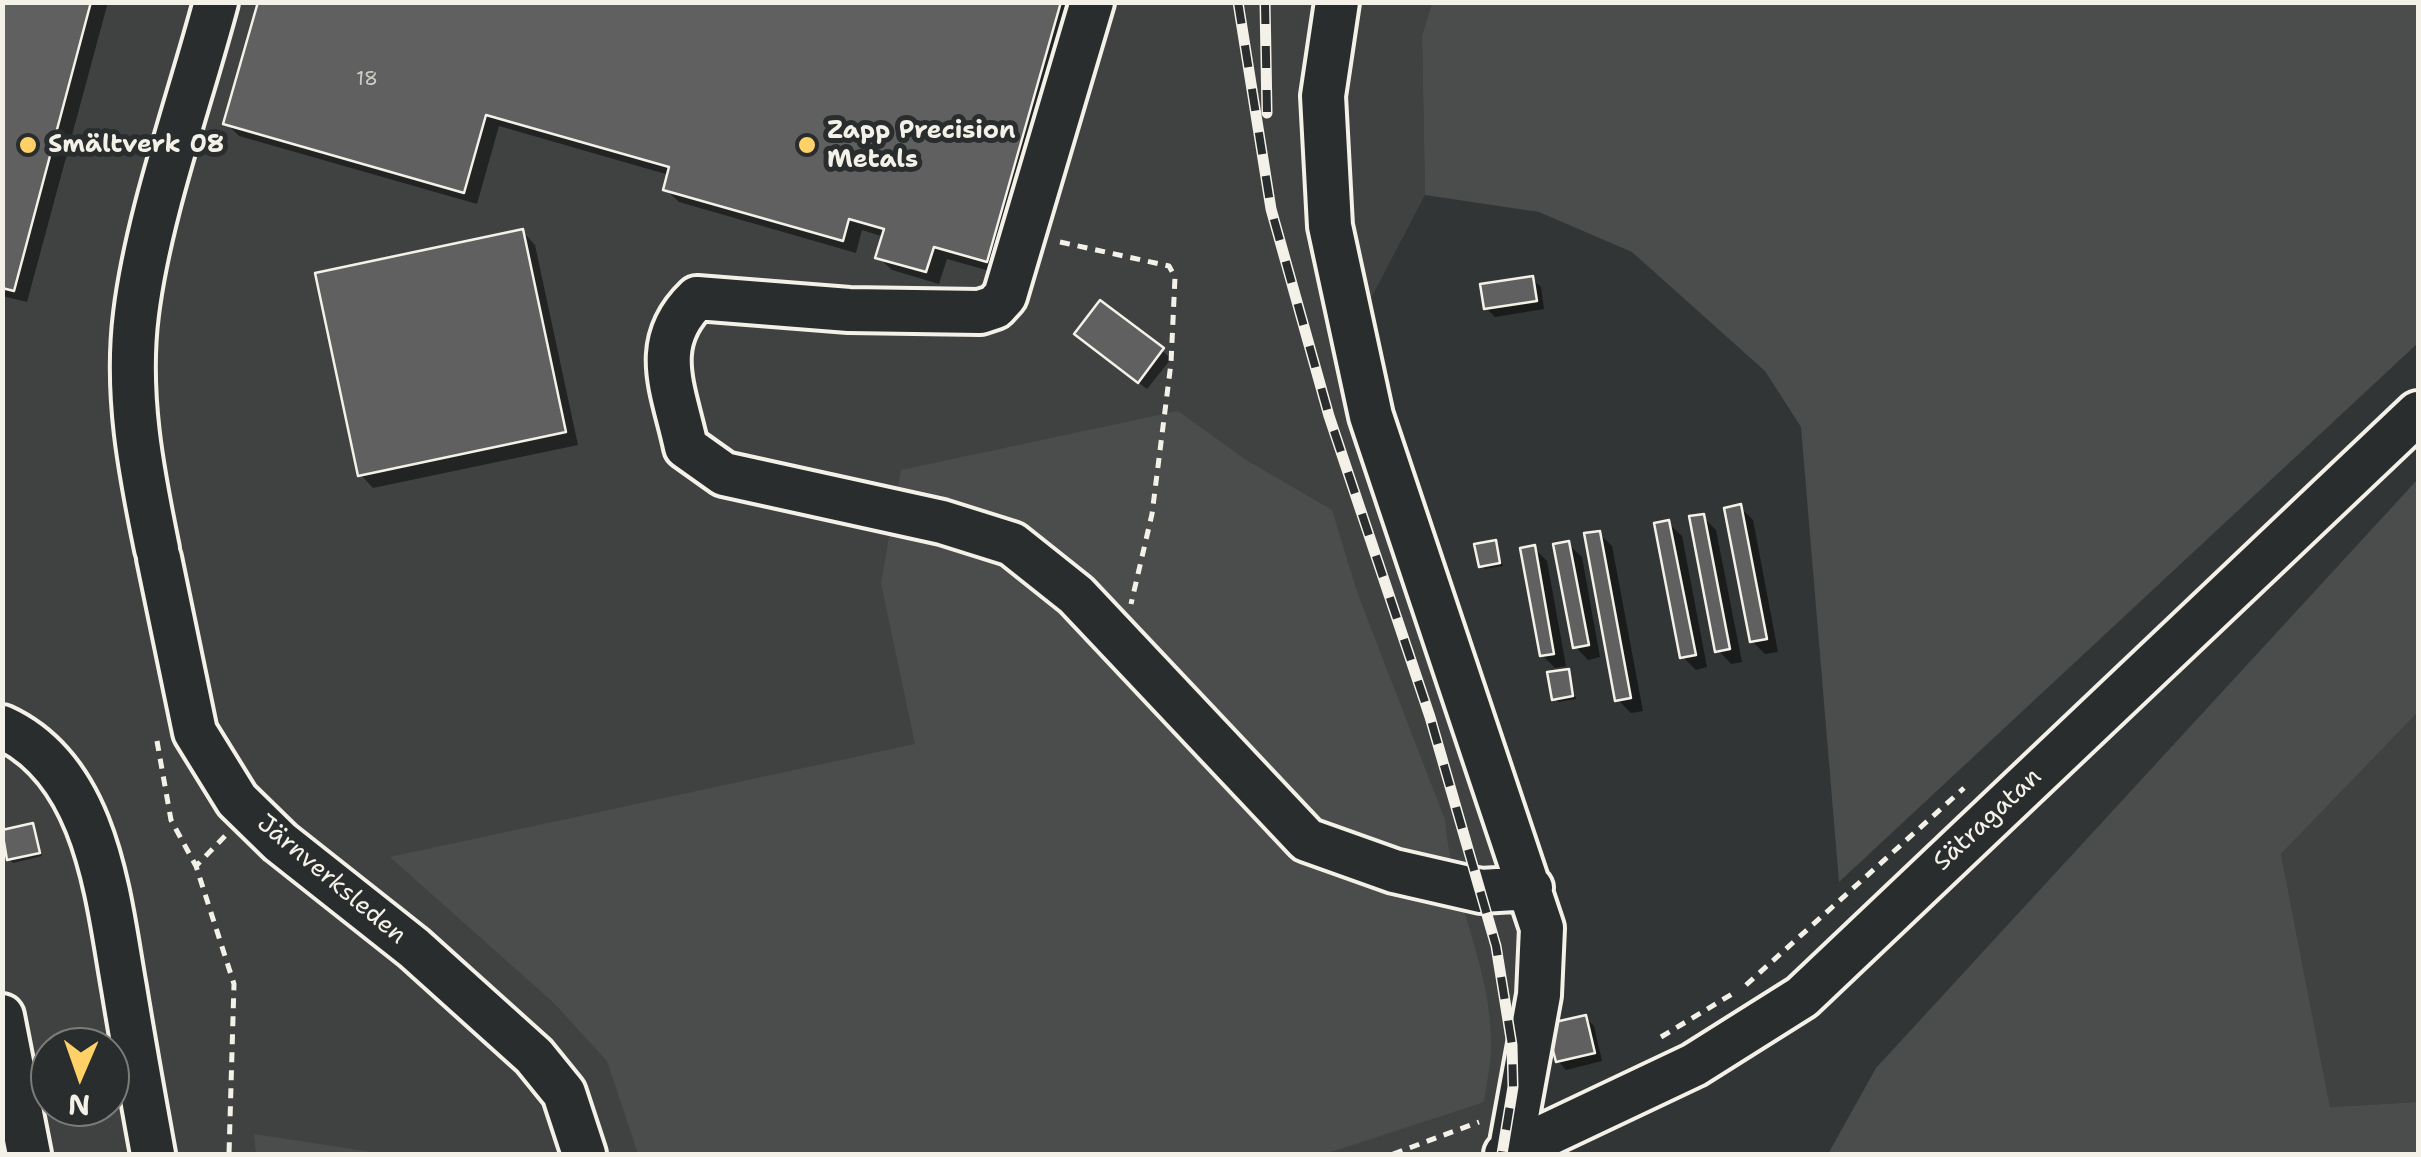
<!DOCTYPE html>
<html>
<head>
<meta charset="utf-8">
<style>
  body { margin:0 }
  #map { position:relative; width:2421px; height:1157px; overflow:hidden; background:#323535; font-family:"Shantell Sans",sans-serif }
  canvas { display:block }
  .frame { position:absolute; inset:0; border:5px solid #f4f1e8; pointer-events:none }
  .north { position:absolute; left:30px; top:1027px; width:100px; height:100px; box-sizing:border-box; background:#2a2d2e; border:2px solid #7b7b78; border-radius:50%; rotate:182deg; font-size:28px; font-weight:700; line-height:40px; text-align:center; color:#f4f1e8 }
  .north::after { content:''; display:block; margin:auto; width:35px; height:45px; background:#ffd166; clip-path:polygon(50% 0,100% 100%,50% 72%,0 100%) }
</style>
</head>
<body>
<div id="map">
<canvas width="2421" height="1157"></canvas>
<div class="frame"></div>
<div class="north">N</div>
</div>
<script>
const ctx = document.querySelector('canvas').getContext('2d');
ctx.lineJoin = 'round';
function fillPath(path, color) {
  ctx.fillStyle = color;
  ctx.fill(path, 'evenodd');
}
function stroke(path, color, width, dash) {
  ctx.strokeStyle = color;
  ctx.lineWidth = width;
  ctx.lineCap = dash ? 'butt' : 'round';
  ctx.setLineDash(dash || []);
  ctx.stroke(path);
}
function label(font, color, halo, rows, align = 'center') {
  ctx.font = font + ' "Shantell Sans",sans-serif';
  ctx.lineWidth = 10;
  ctx.setLineDash([]);
  ctx.textBaseline = 'middle';
  ctx.strokeStyle = halo;
  ctx.fillStyle = color;
  for (const [text, x, y, turn = 0] of rows) {
    ctx.save();
    ctx.translate(x, y);
    ctx.rotate((+turn || 0) * Math.PI / 180);
    ctx.textAlign = isNaN(turn) ? turn : align;
    if (halo) ctx.strokeText(text, 0, 0);
    ctx.fillText(text, 0, 0);
    ctx.restore();
  }
}
const built = new Path2D(`
  M 2,3 L 1432,3 L 1422,36 L 1425,195 L 1338,361 L 1520,919 L 1528,995 L 1519,1154 L 3,1154 ZM 50,1047 L 110,1047 L 110,1107 L 50,1107 Z
  M 2418,712 L 2418,1102 L 2330,1107 L 2281,854 Z`);
const green = new Path2D(`
  M 1432,3 L 2418,3 L 2418,343 L 1839,882 L 1801,427 L 1765,371 L 1632,252 L 1539,212 L 1425,195 L 1422,36 Z
  M 1178,411 L 1246,460 L 1332,510 L 1357,592 L 1445,820 C 1451,897 1493,970 1491,1048 C 1491,1066 1486,1084 1484,1102 L 1325,1154 L 638,1154 L 607,1061 L 554,1003 L 390,857 L 915,744 L 881,583 L 901,470 Z
  M 2418,479 L 2418,712 L 2281,854 L 2330,1107 L 2418,1102 L 2418,1154 L 1828,1154 L 1876,1068 Z
  M 254,1134 L 385,1154 L 256,1154 Z`);
const shadow = new Path2D(`
  M 2,2 L 108,2 L 27,302 L 2,296 Z
  M 260,2 L 1077,2 L 1000,274 L 947,259 L 939,284 L 892,270 L 878,257 L 884,237 L 862,230 L 856,253 L 679,202 L 665,189 L 669,175 L 499,126 L 477,204 L 239,136 L 226,123 Z
  M 522,231 L 535,245 L 578,445 L 373,488 L 360,474 Z
  M 1532,279 L 1541,287 L 1544,309 L 1495,317 L 1486,308 Z
  M 1085,342 L 1162,350 L 1171,359 L 1147,389 Z
  M 1740,507 L 1753,520 L 1778,652 L 1765,654 L 1752,641 Z
  M 1703,517 L 1716,530 L 1742,662 L 1731,664 L 1718,650 Z
  M 1668,523 L 1682,536 L 1707,667 L 1696,670 L 1682,656 Z
  M 1599,533 L 1612,546 L 1643,711 L 1631,713 L 1618,700 Z
  M 1495,543 L 1503,566 L 1485,569 L 1481,566 Z
  M 1568,544 L 1582,557 L 1600,657 L 1588,660 L 1575,646 Z
  M 1534,548 L 1547,561 L 1566,666 L 1555,668 L 1542,655 Z
  M 1568,672 L 1576,699 L 1558,702 L 1554,698 Z
  M 32,826 L 42,856 L 13,863 L 9,859 Z
  M 1585,1017 L 1594,1026 L 1602,1061 L 1566,1070 L 1558,1061 Z`);
const building = new Path2D(`
  M 2,2 L 91,2 L 14,291 L 2,288 Z
  M 258,2 L 1061,2 L 987,262 L 934,247 L 926,272 L 875,258 L 884,229 L 849,219 L 843,241 L 663,190 L 669,167 L 486,115 L 464,193 L 223,124 Z
  M 523,229 L 566,432 L 358,476 L 315,273 Z
  M 1533,276 L 1537,301 L 1484,309 L 1480,284 Z
  M 1100,300 L 1164,348 L 1138,383 L 1074,334 Z
  M 1741,504 L 1767,639 L 1750,642 L 1724,508 Z
  M 1704,514 L 1730,649 L 1715,652 L 1689,516 Z
  M 1669,520 L 1696,655 L 1680,658 L 1654,523 Z
  M 1600,531 L 1631,698 L 1615,701 L 1584,533 Z
  M 1496,540 L 1500,563 L 1479,567 L 1474,544 Z
  M 1569,541 L 1589,645 L 1573,648 L 1553,544 Z
  M 1535,545 L 1554,654 L 1540,656 L 1520,548 Z
  M 1569,669 L 1573,696 L 1552,700 L 1547,672 Z
  M 33,823 L 40,853 L 7,860 L 2,830 Z
  M 1586,1015 L 1595,1053 L 1556,1062 L 1546,1024 Z`);
const path = new Path2D(`
  M 1060,242 L 1169,266 L 1175,277 L 1171,363 L 1152,514 L 1131,604
  M 157,741 L 171,820 L 196,866
  M 225,836 L 196,866 L 234,984 L 229,1154
  M 1746,985 L 1964,788
  M 1661,1037 L 1737,991
  M 1393,1154 L 1479,1122`);
const minor = new Path2D(`
  M 1092,2 L 1005,296 L 995,307 L 980,312 L 849,310 L 697,298 C 649,344 674,390 686,447 L 724,474 L 942,522 L 1012,544 L 1076,595 L 1307,840 L 1394,871 L 1481,891 L 1531,888
  M 1337,2 L 1323,96 L 1330,226 L 1371,416 L 1542,928 L 1539,995 L 1510,1154
  M 157,549 C 141,471 126,394 136,314 C 148,216 190,100 216,2
  M 159,558 L 195,732 L 237,800 L 280,842 L 414,948 L 534,1056 L 564,1093 L 584,1154
  M 2,727 C 98,771 108,898 124,988 C 133,1043 143,1099 153,1154
  M 2,1016 L 29,1154
  M 1506,1154 L 1694,1065 L 1802,997 L 2418,413`);
const rail = new Path2D(`
  M 1238,2 L 1271,209 L 1329,416 L 1430,717 L 1496,946 L 1512,1045 L 1513,1087 L 1502,1154
  M 1265,2 L 1267,113`);
const markers = [
  [28,145,10,"#ffd166"],
  [807,145,10,"#ffd166"]
];
const numberNames = [
  ["18",367,80]
];
const poiNames = [
  ["Zapp Precision",827,131],
  ["Metals",827,160],
  ["Smältverk 08",48,145]
];
const streetNames = [
  ["Sätragatan",1988,820,-43],
  ["Järnverksleden",331,880,40]
];
fillPath(built, '#404242');
fillPath(green, '#4b4d4c');
fillPath(shadow, '#0007');
fillPath(building, '#5f605f');
stroke(building, '#f4f1e8', 2.5);
stroke(minor, '#f4f1e8', 50);
stroke(path, '#f4f1e8', 5, [10, 8]);
stroke(minor, '#2a2d2e', 42);
stroke(rail, '#f4f1e8', 11);
stroke(rail, '#2a2d2e', 8, [22]);
for (const [x, y, r, color] of markers) {
  const dot = new Path2D();
  dot.arc(x, y, r, 0, 2 * Math.PI);
  ctx.fillStyle = color;
  ctx.fill(dot);
  stroke(dot, '#2a2d2e', 4);
}
label('20px', '#cfcdc6', null, numberNames);
label('bold 25px', '#f4f1e8', '#2a2d2e', poiNames, 'left');
label('25px', '#f4f1e8', '#2a2d2e', streetNames);
</script>
</body>
</html>
